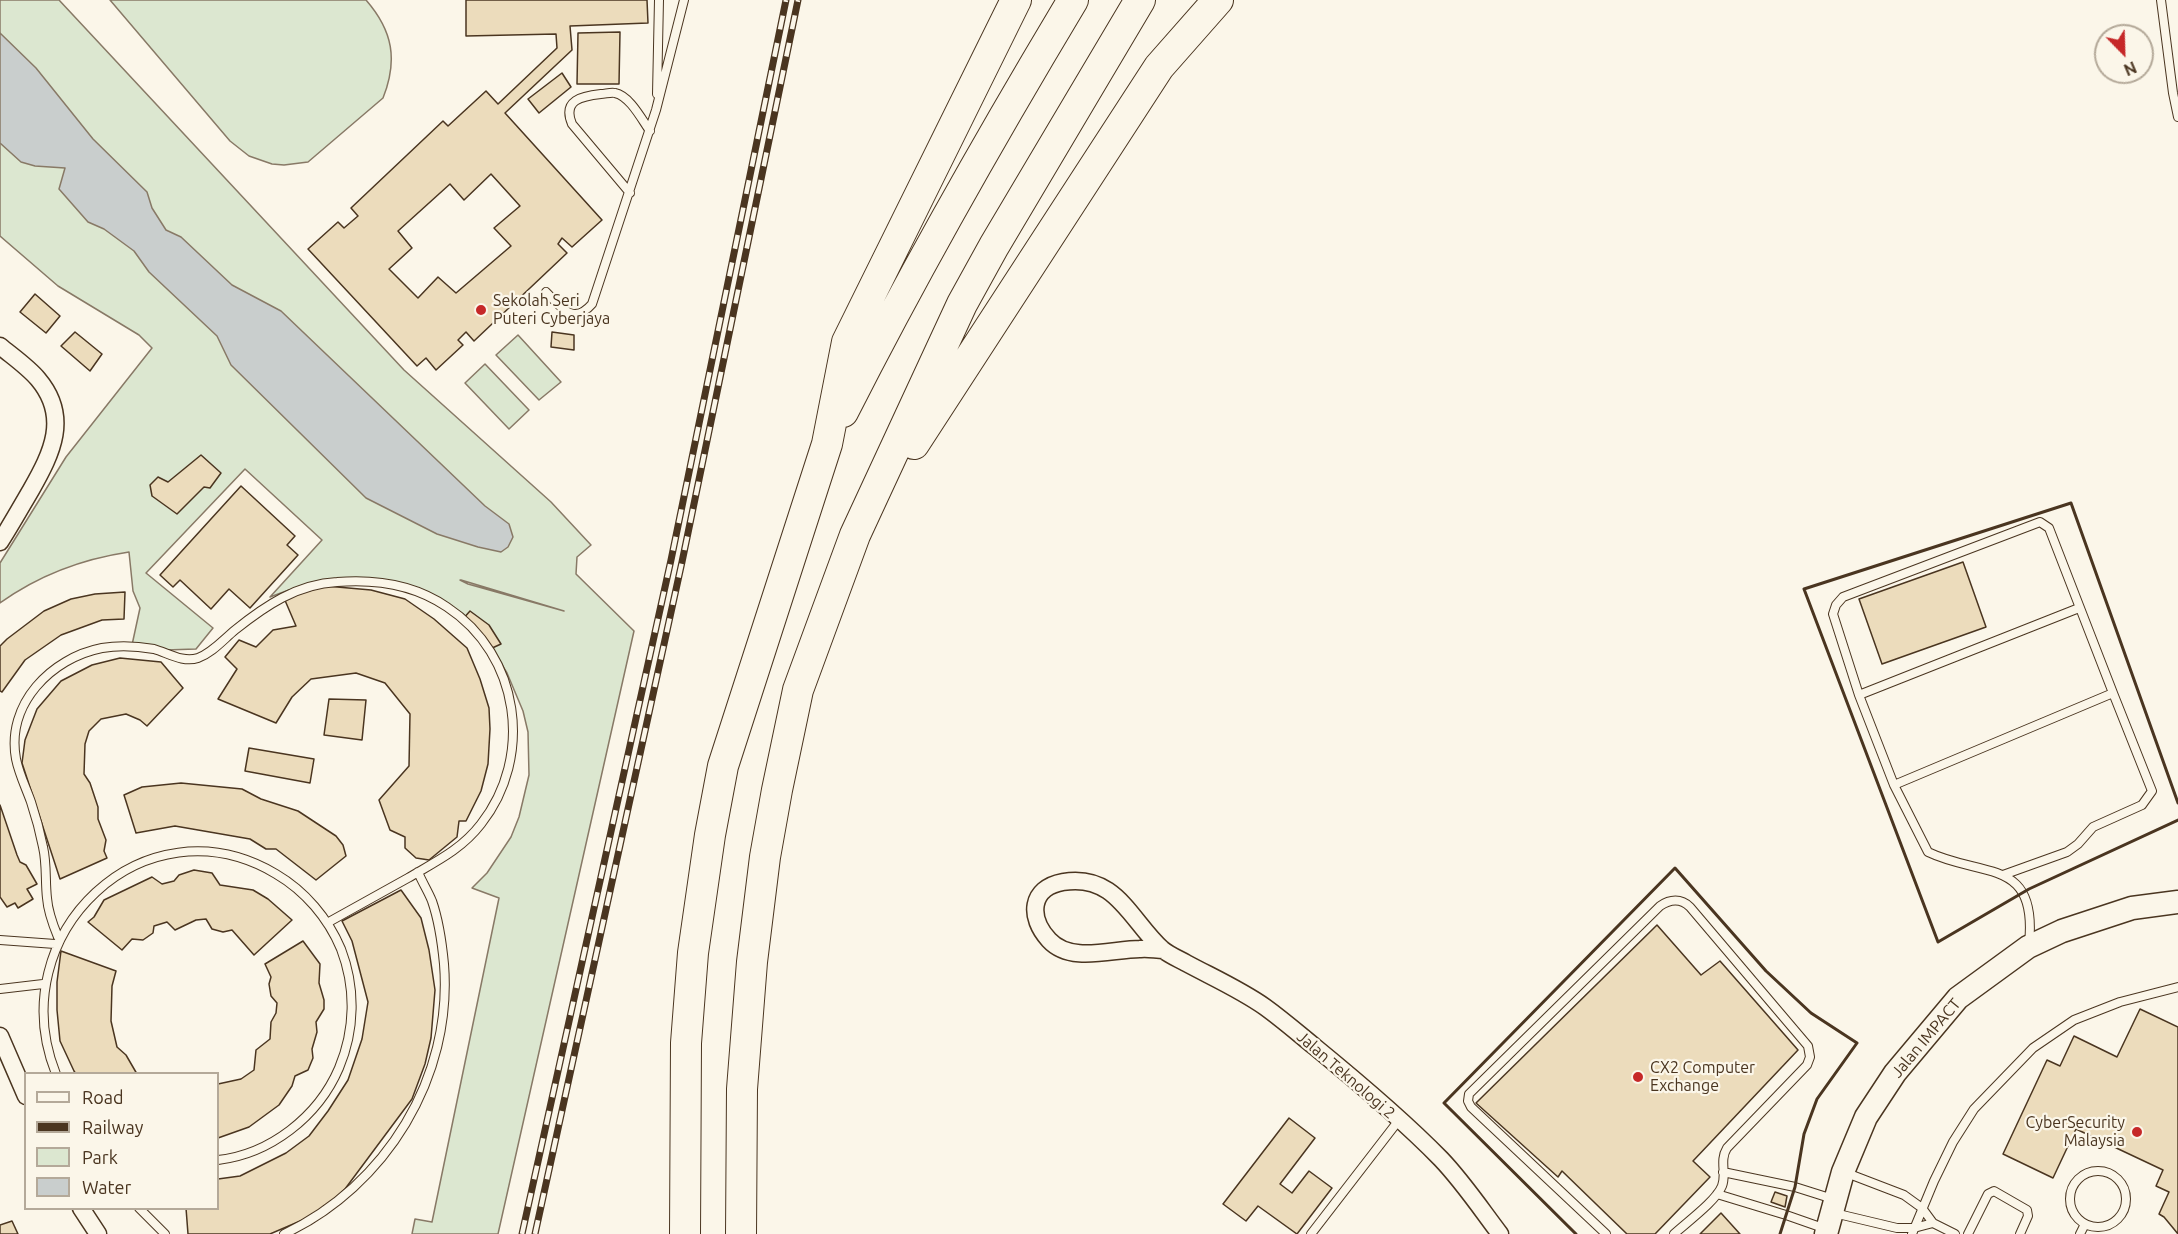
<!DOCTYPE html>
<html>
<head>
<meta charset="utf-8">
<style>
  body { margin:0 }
  #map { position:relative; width:2178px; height:1234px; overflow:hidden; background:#fbf6e9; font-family:Ubuntu,sans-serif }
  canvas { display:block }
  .legend { position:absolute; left:24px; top:1072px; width:195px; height:138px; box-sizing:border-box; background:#fbf6e9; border:2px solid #b4a999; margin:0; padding:8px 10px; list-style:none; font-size:18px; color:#4a3520 }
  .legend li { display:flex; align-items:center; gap:12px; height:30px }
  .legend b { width:30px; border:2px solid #b4a999 }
  .north { position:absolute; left:2094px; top:24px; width:60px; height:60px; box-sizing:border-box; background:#fbf6e9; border:2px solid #b4a999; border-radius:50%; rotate:157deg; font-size:16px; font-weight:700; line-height:24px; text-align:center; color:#4a3520 }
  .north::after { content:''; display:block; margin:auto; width:21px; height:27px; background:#c62828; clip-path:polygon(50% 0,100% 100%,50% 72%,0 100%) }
</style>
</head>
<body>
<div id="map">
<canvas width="2178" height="1234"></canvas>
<ul class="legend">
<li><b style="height:8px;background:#fbf6e9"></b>Road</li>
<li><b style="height:8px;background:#4a3520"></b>Railway</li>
<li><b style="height:16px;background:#dce7d0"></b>Park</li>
<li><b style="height:16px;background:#c9cecd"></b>Water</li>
</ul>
<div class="north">N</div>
</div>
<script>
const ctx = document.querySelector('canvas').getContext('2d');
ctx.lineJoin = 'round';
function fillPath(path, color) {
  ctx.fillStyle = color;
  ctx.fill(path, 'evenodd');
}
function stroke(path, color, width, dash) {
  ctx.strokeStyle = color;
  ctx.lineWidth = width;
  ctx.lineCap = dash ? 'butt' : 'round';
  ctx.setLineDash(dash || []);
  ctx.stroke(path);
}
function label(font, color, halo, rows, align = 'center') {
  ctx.font = font + ' Ubuntu,sans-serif';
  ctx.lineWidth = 4.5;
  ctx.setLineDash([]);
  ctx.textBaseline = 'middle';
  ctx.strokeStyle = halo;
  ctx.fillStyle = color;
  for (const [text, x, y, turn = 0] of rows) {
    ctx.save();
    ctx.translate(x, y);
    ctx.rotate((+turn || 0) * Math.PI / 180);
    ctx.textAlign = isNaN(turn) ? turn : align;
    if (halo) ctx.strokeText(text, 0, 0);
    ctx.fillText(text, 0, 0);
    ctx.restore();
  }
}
const green = new Path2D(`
  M 0,0 L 59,0 L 404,370 L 551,502 L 591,545 L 577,557 L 576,574 L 634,631 L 498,1234 L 412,1234 L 415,1219 L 432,1222 L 499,898 L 472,888 L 487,873 L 511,837 L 519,817 L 529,775 L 528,732 L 523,711 L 507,673 L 496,655 L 451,611 L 414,593 L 373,583 L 289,590 L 270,597 L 322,540 L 245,469 L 146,573 L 213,628 L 196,649 L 165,650 L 132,645 L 140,608 L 133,591 L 129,552 C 82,559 39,575 0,603 L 0,563 L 66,457 L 152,348 L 139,335 L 58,286 L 0,236 ZM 460,580 L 461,580 L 564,611 L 468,584 Z
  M 110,0 L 366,0 C 393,31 398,60 383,98 L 308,162 L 284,165 L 272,164 L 249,156 L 230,141 Z
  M 518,335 L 561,382 L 539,400 L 496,355 Z
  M 485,364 L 529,410 L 509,429 L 465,383 Z`);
const water = new Path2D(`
  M 0,33 L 36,68 L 93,139 L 147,192 L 152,208 L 166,230 L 181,237 L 232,285 L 281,311 L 485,506 L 509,524 L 513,537 L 508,547 L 501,552 L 478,547 L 437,534 L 366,498 L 231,365 L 217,336 L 149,272 L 134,251 L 104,229 L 88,222 L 59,189 L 65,168 L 35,166 L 21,162 L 0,143 Z`);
const building = new Path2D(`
  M 466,0 L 647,0 L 648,23 L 570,26 L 572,50 L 505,113 L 602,220 L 572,247 L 562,238 L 558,244 L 567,253 L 474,341 L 466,332 L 458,340 L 463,345 L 436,370 L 426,358 L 417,366 L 308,249 L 338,222 L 344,228 L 358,216 L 351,208 L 443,121 L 448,126 L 486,91 L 498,104 L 557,48 L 556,34 L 466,36 ZM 491,174 L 520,206 L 494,228 L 511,246 L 456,293 L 438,277 L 418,298 L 389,269 L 412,248 L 398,231 L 450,184 L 464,200 Z
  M 620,32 L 619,84 L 577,84 L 578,33 Z
  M 562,73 L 571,87 L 539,113 L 528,99 Z
  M 35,294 L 60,316 L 46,333 L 20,312 Z
  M 75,332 L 102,354 L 90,371 L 61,346 Z
  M 552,332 L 574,335 L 574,350 L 551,347 Z
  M 201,455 L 221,473 L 210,488 L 204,487 L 177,514 L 152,496 L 150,485 L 158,477 L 168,482 Z
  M 241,486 L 295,536 L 287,545 L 298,555 L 250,608 L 229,589 L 211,609 L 180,580 L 173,587 L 160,575 Z
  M 1963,562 L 1986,627 L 1882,664 L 1859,599 Z
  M 326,586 L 371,590 L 405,599 L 434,619 L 467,648 L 480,679 L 489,708 L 490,729 L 488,764 L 481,791 L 466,821 L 459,821 L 457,837 L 429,860 L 416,858 L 405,848 L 405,837 L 390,830 L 379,800 L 409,766 L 410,714 L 385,683 L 356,673 L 311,679 L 292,697 L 276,723 L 218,699 L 237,669 L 225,657 L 239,640 L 256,647 L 273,630 L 296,626 L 284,598 Z
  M 125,592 L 124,619 L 102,620 L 61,635 L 25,660 L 2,692 L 0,691 L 0,646 L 7,639 L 44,611 L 71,599 L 95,594 Z
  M 470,611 L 489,625 L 501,644 L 490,649 L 462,620 Z
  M 120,658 L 161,662 L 183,688 L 147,726 L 140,720 L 126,714 L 101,719 L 89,731 L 85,744 L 84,774 L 90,783 L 98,807 L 98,819 L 106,840 L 104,851 L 107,858 L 60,879 L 22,763 L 25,740 L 37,709 L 61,681 L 92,665 Z
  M 329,699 L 366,700 L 362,740 L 324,735 Z
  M 249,748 L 314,759 L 310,783 L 245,771 Z
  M 181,783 L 242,789 L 261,799 L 298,811 L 336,836 L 343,845 L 346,856 L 316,880 L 276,849 L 266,849 L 250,839 L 175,826 L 136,833 L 124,795 L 142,787 Z
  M 0,805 L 17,855 L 20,862 L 26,865 L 37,884 L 27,889 L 33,899 L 18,908 L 15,903 L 7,907 L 0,897 Z
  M 194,870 L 212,873 L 220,885 L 253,890 L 268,899 L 292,920 L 254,955 L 232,930 L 223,932 L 212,929 L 206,919 L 196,920 L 175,930 L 167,922 L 154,926 L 153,933 L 143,940 L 132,939 L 122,950 L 88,922 L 94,917 L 104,900 L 152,877 L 162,884 L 174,881 L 179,875 Z
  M 401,890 L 421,918 L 429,950 L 435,990 L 431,1038 L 425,1064 L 412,1099 L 345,1189 L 319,1213 L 270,1234 L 188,1234 L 186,1208 L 218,1208 L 218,1179 L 240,1176 L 286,1153 L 309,1136 L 328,1111 L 348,1080 L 362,1039 L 368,1002 L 352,941 L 342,921 Z
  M 1657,925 L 1701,975 L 1720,961 L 1798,1050 L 1693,1161 L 1710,1177 L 1655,1234 L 1627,1234 L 1562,1171 L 1558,1177 L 1476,1103 Z
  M 303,941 L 320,964 L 319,983 L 324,1000 L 324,1009 L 316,1022 L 317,1032 L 312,1049 L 313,1058 L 308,1070 L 295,1076 L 292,1086 L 279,1105 L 249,1127 L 218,1138 L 218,1084 L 241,1079 L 254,1070 L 256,1050 L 270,1039 L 271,1022 L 276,1013 L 277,1003 L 271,996 L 269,984 L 271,977 L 265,964 Z
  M 61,951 L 116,971 L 112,986 L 111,1021 L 117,1047 L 126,1055 L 137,1074 L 76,1074 L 74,1071 L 60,1041 L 57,1010 L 57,982 Z
  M 2140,1009 L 2178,1027 L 2178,1234 L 2164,1217 L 2159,1214 L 2169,1192 L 2156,1186 L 2163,1170 L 2076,1129 L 2053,1178 L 2003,1154 L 2047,1060 L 2060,1066 L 2074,1036 L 2117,1057 Z
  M 1289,1118 L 1315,1138 L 1280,1184 L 1292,1193 L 1309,1171 L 1332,1188 L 1297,1234 L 1258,1206 L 1246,1221 L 1223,1204 Z
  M 1775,1192 L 1787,1196 L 1785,1207 L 1771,1202 Z
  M 1721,1213 L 1740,1234 L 1700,1234 Z
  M 12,1221 L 18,1234 L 0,1234 L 0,1225 Z`);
const lane = new Path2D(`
  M 2161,0 L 2173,93 L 2178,117
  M 657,94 L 659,0
  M 630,193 L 572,124 C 562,100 582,96 601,94 C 605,94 611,92 615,93 C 630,96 642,120 650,131
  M 546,292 C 561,307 573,326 592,304 L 656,110 L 684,0
  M 1859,695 L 2079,608
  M 1894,785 L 1859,695 L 1833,614 L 1836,605 L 1843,597 L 2040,522 L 2049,528 L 2113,693
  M 2003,875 L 2067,852 L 2078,844 L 2093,827 L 2142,805 L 2152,791 L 2113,693 L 1894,785 L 1928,852 C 1982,878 2038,857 2029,944
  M 58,937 C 53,925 48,912 47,898 C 45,881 47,864 43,847 C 40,832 36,817 31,802 C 26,788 19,774 16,759 C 6,704 51,658 102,648 C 119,645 137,646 154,649 C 168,653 183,663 198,658 C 212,653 223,640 235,630 C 265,606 297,584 337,582 C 375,579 415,585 447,607 C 520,655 534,757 481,824 C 461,850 435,862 408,878 C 381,893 354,908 327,923
  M 0,940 L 55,944
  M 0,989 L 43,984
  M 56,1074 C 0,934 145,796 276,874 C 305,891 328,918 341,949 C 356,988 355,1030 339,1068 C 318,1117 270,1154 218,1160
  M2070 1199a28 28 0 1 1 56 0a28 28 0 1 1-56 0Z
  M 1723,1172 L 1795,1187 L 1833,1199
  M 1844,1172 L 1904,1195 L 1922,1208 L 1933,1223 L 1955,1234
  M 1717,1194 L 1786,1215 L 1826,1229
  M 139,1208 L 165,1234
  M 1834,1213 L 1897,1228 L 1914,1228 L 1933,1223
  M 284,1234 C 386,1186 453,1077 444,964 C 442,943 439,921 432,901 C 428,891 422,882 418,872
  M 1311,1234 L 1399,1120
  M 1606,1234 L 1471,1107 L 1468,1101 L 1469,1094 L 1660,906 C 1670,899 1681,898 1690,907 L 1808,1046 L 1810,1057 L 1807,1065 L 1727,1148 C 1719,1161 1727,1173 1722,1186 C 1716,1201 1687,1222 1674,1234
  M 1912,1234 L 1934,1181 L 1953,1142 L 1974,1109 L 2033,1048 L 2074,1020 L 2120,1002 L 2178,987
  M 1968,1234 L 1988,1194 L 1994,1191 L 2027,1210 L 2028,1216 L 2020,1234
  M 2080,1234 L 2085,1224`);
const street = new Path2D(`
  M 0,346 C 12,356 28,367 38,379 C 70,417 52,453 31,490 C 21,507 11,525 0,542
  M 1163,950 C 1156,950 1148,948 1140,949 C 1112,949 1071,964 1049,940 C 1028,917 1030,888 1063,882 C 1116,873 1130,920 1162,949 C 1169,955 1179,959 1186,963 C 1212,977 1241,990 1265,1007 C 1283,1020 1299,1034 1315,1047 C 1359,1083 1402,1119 1441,1159 C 1463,1182 1481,1209 1500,1234
  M 0,1036 L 26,1096
  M 81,1208 L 98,1234`);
const secondary = new Path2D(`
  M 1826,1234 L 1843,1172 L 1866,1117 L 1895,1073 L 1958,998 L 2028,947 L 2062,931 L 2132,908 L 2178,902`);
const highway = new Path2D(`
  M 843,412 C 914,272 992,135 1073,0
  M 914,444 L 1159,67 L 1218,0
  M 685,1234 L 686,1043 L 693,953 L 710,835 L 723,766 L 827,444 L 847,342 L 1016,0
  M 741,1234 L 742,1089 L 752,962 L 765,857 L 777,790 L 798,690 L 855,535 L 962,304 L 994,246 L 1140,0`);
const rail = new Path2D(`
  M 522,1234 L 671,560 L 786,0
  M 535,1234 L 682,562 L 798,0`);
const wall = new Path2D(`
  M 2178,803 L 2071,503 L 1804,589 L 1938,942 L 2029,889 L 2178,820
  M 1576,1234 L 1444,1103 L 1675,868 L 1766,971 L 1811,1013 L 1857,1043 L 1817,1099 L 1804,1134 L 1795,1187 L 1780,1234`);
const markers = [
  [481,310,6,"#c62828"],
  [1638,1077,6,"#c62828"],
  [2137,1132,6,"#c62828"]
];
const poiNames = [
  ["Sekolah Seri",493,301],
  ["Puteri Cyberjaya",493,319],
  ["CX2 Computer",1650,1068],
  ["Exchange",1650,1086],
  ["CyberSecurity",2125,1123,"right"],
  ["Malaysia",2125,1141,"right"]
];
const streetNames = [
  ["Jalan IMPACT",1926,1038,-50],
  ["Jalan Teknologi 2",1346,1075,41]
];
fillPath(green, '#dce7d0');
stroke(green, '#887966', 1.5);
fillPath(water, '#c9cecd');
stroke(water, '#887966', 1.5);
fillPath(building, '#ecdcbc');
stroke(building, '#4a3520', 1.5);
stroke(lane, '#4a3520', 10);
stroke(street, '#4a3520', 19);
stroke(secondary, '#4a3520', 25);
stroke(highway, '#4a3520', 32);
stroke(lane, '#fbf6e9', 8);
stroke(street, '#fbf6e9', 16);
stroke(secondary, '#fbf6e9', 22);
stroke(highway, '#fbf6e9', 30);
stroke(rail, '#4a3520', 7);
stroke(rail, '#fbf6e9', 4.5, [14]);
stroke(wall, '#4a3520', 3);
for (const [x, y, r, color] of markers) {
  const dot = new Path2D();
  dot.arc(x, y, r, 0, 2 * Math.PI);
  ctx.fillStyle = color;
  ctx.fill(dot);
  stroke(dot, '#fbf6e9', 2);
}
label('16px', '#4a3520', '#fbf6e9', poiNames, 'left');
label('16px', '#4a3520', '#fbf6e9', streetNames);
</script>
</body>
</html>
